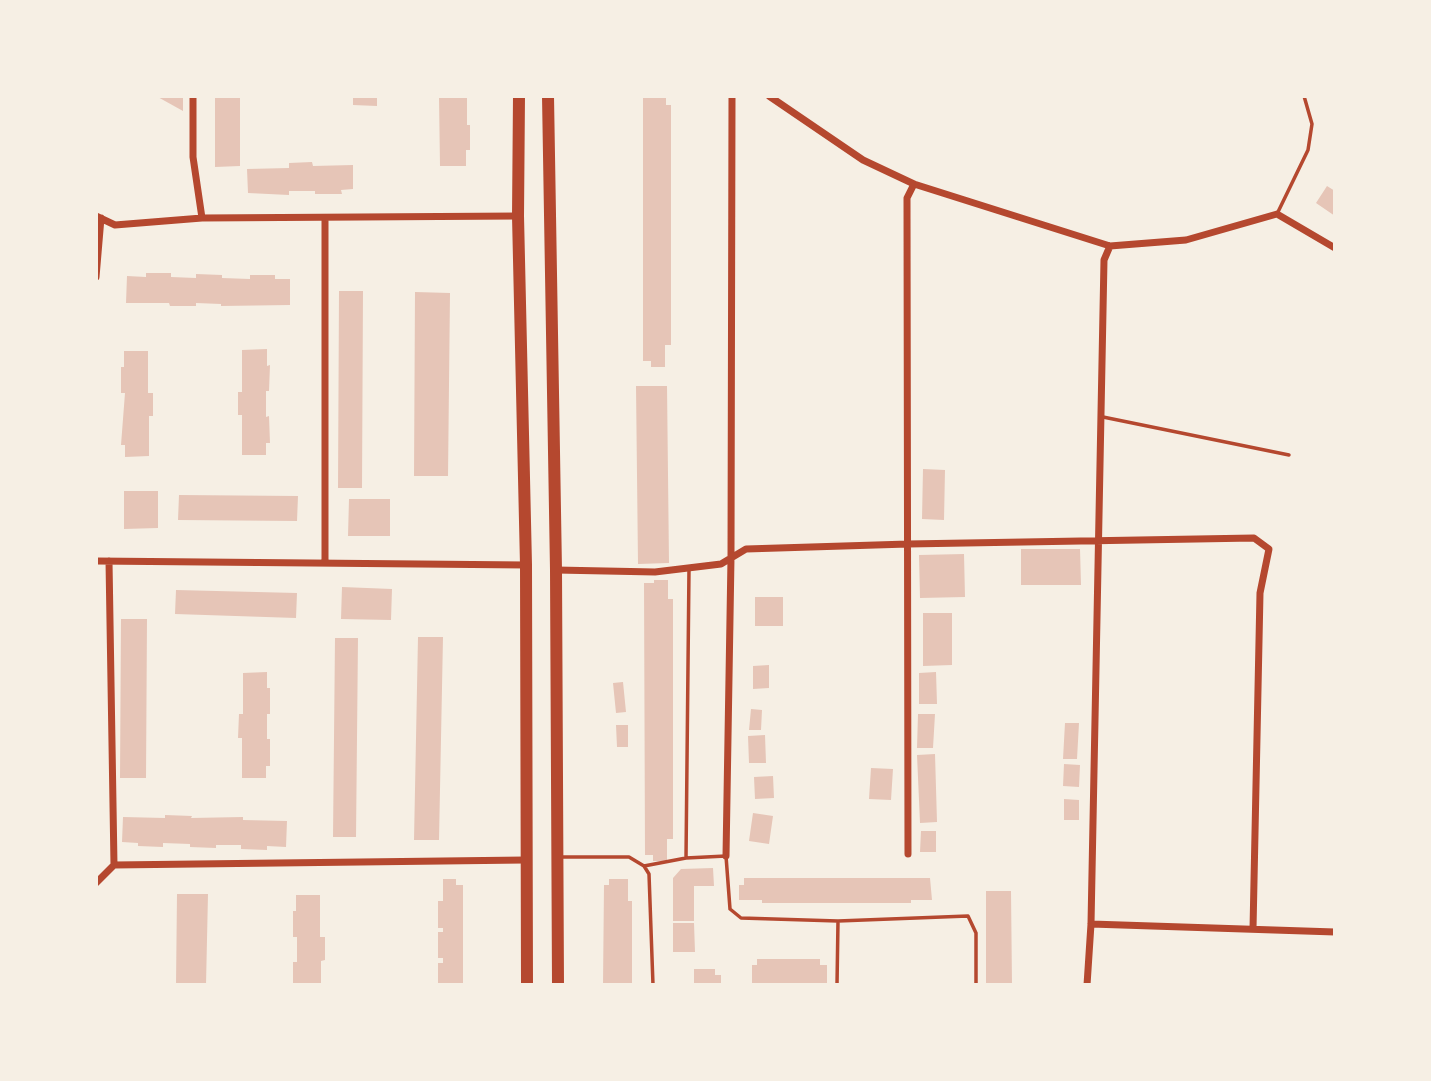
<!DOCTYPE html>
<html>
<head>
<meta charset="utf-8">
<style>
  body { margin:0 }
  #map { position:relative; width:1431px; height:1081px; overflow:hidden; background:#f6efe4; font-family:Montserrat,sans-serif }
  canvas { display:block }
  .frame { position:absolute; inset:0; border:98px solid #f6efe4; pointer-events:none }
</style>
</head>
<body>
<div id="map">
<canvas width="1431" height="1081"></canvas>
<div class="frame"></div>
</div>
<script>
const ctx = document.querySelector('canvas').getContext('2d');
ctx.lineJoin = 'round';
function fillPath(path, color) {
  ctx.fillStyle = color;
  ctx.fill(path, 'evenodd');
}
function stroke(path, color, width, dash) {
  ctx.strokeStyle = color;
  ctx.lineWidth = width;
  ctx.lineCap = dash ? 'butt' : 'round';
  ctx.setLineDash(dash || []);
  ctx.stroke(path);
}
const building = new Path2D(`
  M 156,96 L 183,96 L 183,111 Z
  M 215,96 L 240,96 L 240,166 L 215,167 Z
  M 353,96 L 377,96 L 377,106 L 353,105 Z
  M 467,96 L 467,125 L 470,125 L 470,150 L 466,150 L 466,166 L 440,166 L 439,97 Z
  M 643,96 L 666,96 L 666,105 L 671,105 L 671,345 L 665,345 L 665,367 L 651,367 L 651,361 L 643,361 Z
  M 312,162 L 313,166 L 353,165 L 353,189 L 341,190 L 342,194 L 315,194 L 315,191 L 289,191 L 289,195 L 248,193 L 247,169 L 289,168 L 289,163 Z
  M 1327,186 L 1335,191 L 1335,216 L 1316,203 Z
  M 146,273 L 171,273 L 171,277 L 196,278 L 196,274 L 222,275 L 222,278 L 250,279 L 250,275 L 275,275 L 275,279 L 290,279 L 290,305 L 221,306 L 221,304 L 196,303 L 196,306 L 170,306 L 169,303 L 126,303 L 127,276 L 146,277 Z
  M 339,291 L 363,291 L 362,488 L 338,488 Z
  M 415,292 L 450,293 L 448,476 L 414,476 Z
  M 267,349 L 267,366 L 270,365 L 269,391 L 266,391 L 266,417 L 269,416 L 270,443 L 266,443 L 266,455 L 242,455 L 242,415 L 238,415 L 238,392 L 242,392 L 242,350 Z
  M 124,351 L 148,351 L 148,393 L 153,393 L 153,416 L 149,416 L 149,456 L 125,457 L 125,445 L 121,445 L 125,393 L 121,393 L 121,367 L 124,367 Z
  M 636,386 L 667,386 L 669,563 L 638,564 Z
  M 923,469 L 945,470 L 944,520 L 922,519 Z
  M 124,491 L 158,491 L 158,528 L 124,529 Z
  M 179,495 L 298,496 L 297,521 L 178,520 Z
  M 349,499 L 390,499 L 390,536 L 348,536 Z
  M 1021,549 L 1080,549 L 1081,585 L 1021,585 Z
  M 964,554 L 965,597 L 920,598 L 919,555 Z
  M 654,580 L 668,580 L 668,599 L 673,599 L 673,839 L 667,839 L 667,861 L 653,861 L 653,855 L 645,855 L 644,583 L 654,583 Z
  M 342,587 L 392,589 L 391,620 L 341,619 Z
  M 176,590 L 297,593 L 296,618 L 175,614 Z
  M 755,597 L 783,597 L 783,626 L 755,626 Z
  M 923,613 L 952,613 L 952,665 L 923,666 Z
  M 121,619 L 147,619 L 146,778 L 120,778 Z
  M 418,637 L 443,637 L 439,840 L 414,840 Z
  M 335,638 L 358,638 L 356,837 L 333,837 Z
  M 769,665 L 769,688 L 753,689 L 753,666 Z
  M 267,672 L 267,688 L 270,688 L 270,714 L 267,714 L 267,739 L 270,739 L 270,766 L 266,766 L 266,778 L 242,778 L 242,738 L 238,738 L 239,714 L 243,714 L 243,673 Z
  M 936,672 L 937,704 L 919,704 L 919,673 Z
  M 623,682 L 626,712 L 616,713 L 613,683 Z
  M 751,709 L 762,710 L 761,730 L 749,730 Z
  M 918,714 L 935,714 L 933,748 L 917,748 Z
  M 1065,723 L 1079,723 L 1077,759 L 1063,759 Z
  M 616,725 L 628,725 L 628,747 L 617,747 Z
  M 765,735 L 766,763 L 749,763 L 748,736 Z
  M 935,754 L 937,822 L 920,823 L 917,755 Z
  M 1064,764 L 1080,765 L 1079,787 L 1063,786 Z
  M 871,768 L 893,769 L 891,800 L 869,799 Z
  M 773,776 L 774,798 L 755,799 L 754,777 Z
  M 1064,799 L 1079,800 L 1079,820 L 1064,820 Z
  M 753,813 L 773,816 L 769,844 L 749,841 Z
  M 165,815 L 192,816 L 191,818 L 243,817 L 243,820 L 287,821 L 286,847 L 267,846 L 267,850 L 241,849 L 241,845 L 216,845 L 216,848 L 190,847 L 190,844 L 163,843 L 163,847 L 138,846 L 138,843 L 122,842 L 123,817 L 165,818 Z
  M 921,831 L 936,831 L 936,852 L 920,852 Z
  M 713,868 L 714,886 L 694,886 L 694,921 L 673,921 L 673,878 L 681,869 Z
  M 744,878 L 930,878 L 932,900 L 911,900 L 911,903 L 762,903 L 762,900 L 739,900 L 739,885 L 744,885 Z
  M 443,879 L 456,879 L 456,885 L 463,885 L 463,985 L 438,985 L 438,963 L 443,963 L 443,958 L 438,958 L 438,932 L 443,932 L 443,928 L 438,928 L 438,901 L 443,901 Z
  M 609,879 L 628,879 L 628,901 L 632,901 L 632,985 L 603,985 L 604,885 L 609,885 Z
  M 986,891 L 1011,891 L 1012,985 L 986,985 Z
  M 177,894 L 208,894 L 206,985 L 176,985 Z
  M 296,895 L 320,895 L 320,937 L 325,937 L 325,960 L 321,961 L 321,985 L 293,985 L 293,962 L 297,962 L 297,937 L 293,937 L 293,911 L 296,911 Z
  M 673,923 L 694,923 L 695,952 L 673,952 Z
  M 757,959 L 820,959 L 820,965 L 827,965 L 827,985 L 752,985 L 752,965 L 757,965 Z
  M 694,969 L 715,969 L 715,975 L 721,975 L 721,985 L 694,985 Z`);
const service = new Path2D(`
  M 1277,214 L 1308,150 L 1312,124 L 1304,96
  M 1103,417 L 1289,455
  M 559,857 L 629,857 L 644,866 L 649,874 L 653,985
  M 686,858 L 689,569
  M 644,866 L 686,858 L 726,856 L 730,909 L 741,918 L 838,921 L 968,916 L 976,933 L 976,985
  M 837,985 L 838,921`);
const minor = new Path2D(`
  M 193,96 L 193,157 L 202,218
  M 769,96 L 863,160 L 914,184 L 1110,246 L 1186,240 L 1277,214 L 1335,248
  M 96,216 L 115,225 L 202,218 L 518,216
  M 96,277 L 101,218
  M 96,561 L 526,565
  M 109,561 L 114,865
  M 325,563 L 325,218
  M 556,570 L 655,572 L 721,564 L 746,549 L 908,544 L 1254,538 L 1269,549 L 1260,593 L 1253,929
  M 908,854 L 907,198 L 914,184
  M 726,856 L 731,558 L 732,96
  M 96,883 L 114,865 L 525,860
  M 1091,924 L 1335,932
  M 1087,985 L 1091,924 L 1104,260 L 1110,246`);
const primary = new Path2D(`
  M 519,96 L 518,216 L 526,565 L 527,985
  M 548,96 L 556,570 L 558,985`);
fillPath(building, '#e6c5b7');
stroke(service, '#b5482f', 3.5);
stroke(minor, '#b5482f', 7);
stroke(primary, '#b5482f', 12);
</script>
</body>
</html>
